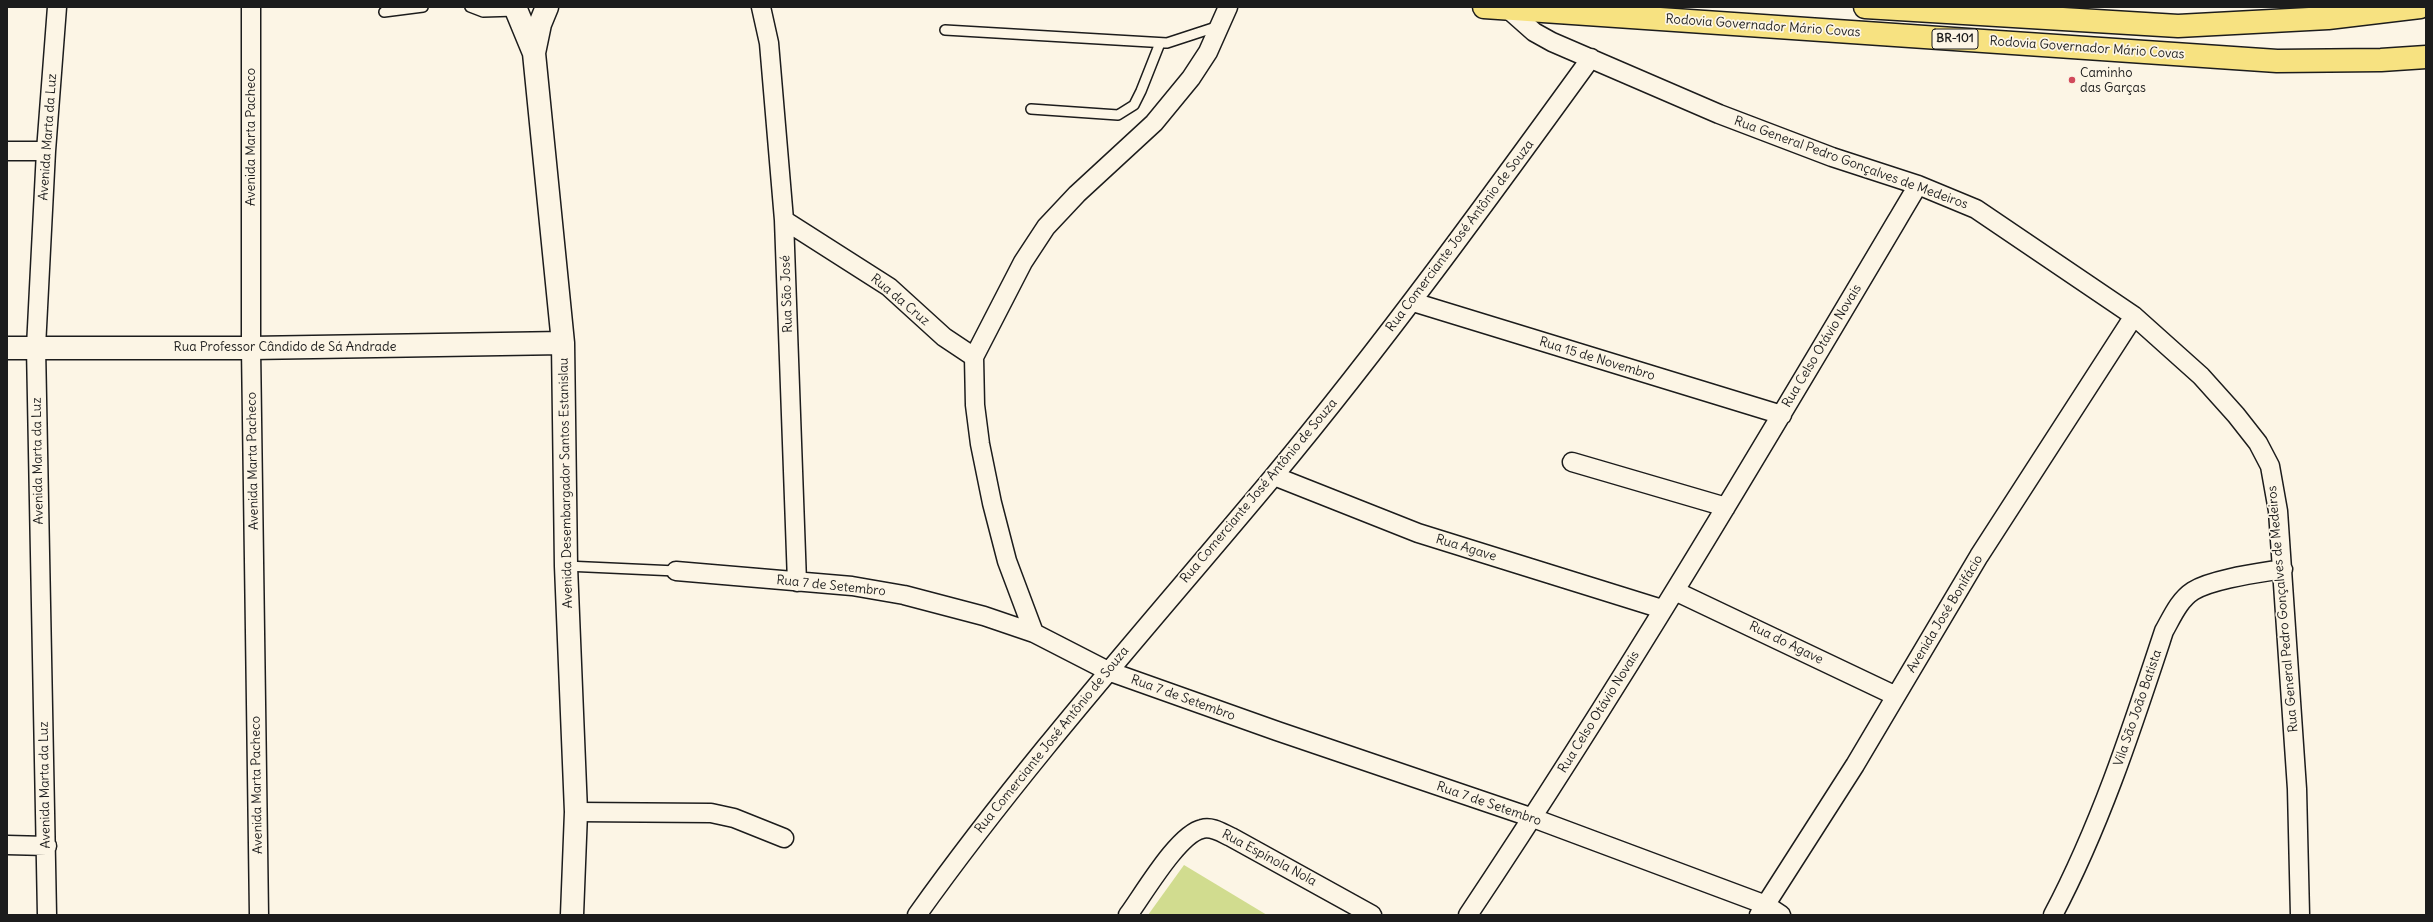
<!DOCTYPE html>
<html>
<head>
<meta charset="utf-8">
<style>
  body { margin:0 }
  #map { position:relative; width:2433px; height:922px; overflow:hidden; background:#fcf5e5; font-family:Delius,sans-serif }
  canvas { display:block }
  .frame { position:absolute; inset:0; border:8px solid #1c1c1c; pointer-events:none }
</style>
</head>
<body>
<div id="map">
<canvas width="2433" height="922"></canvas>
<div class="frame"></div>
</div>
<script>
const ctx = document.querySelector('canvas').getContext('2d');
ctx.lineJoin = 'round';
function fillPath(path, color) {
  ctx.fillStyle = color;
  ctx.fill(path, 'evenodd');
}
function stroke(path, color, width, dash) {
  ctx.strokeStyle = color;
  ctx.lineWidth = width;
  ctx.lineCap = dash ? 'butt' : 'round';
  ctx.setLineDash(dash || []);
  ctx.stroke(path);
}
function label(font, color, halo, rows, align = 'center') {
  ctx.font = font + ' Delius,sans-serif';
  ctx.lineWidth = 3.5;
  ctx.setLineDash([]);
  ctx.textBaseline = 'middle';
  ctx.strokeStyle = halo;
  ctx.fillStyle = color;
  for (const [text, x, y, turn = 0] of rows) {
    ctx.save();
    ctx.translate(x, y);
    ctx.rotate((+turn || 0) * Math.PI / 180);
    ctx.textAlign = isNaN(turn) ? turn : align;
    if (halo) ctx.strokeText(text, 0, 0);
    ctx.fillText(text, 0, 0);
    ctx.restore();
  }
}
const green = new Path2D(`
  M 1184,865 L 1267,915 L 1148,915 Z`);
const lane = new Path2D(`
  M 470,7 L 483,12 L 516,11
  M 384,12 L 423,7
  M 945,30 L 1167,43 L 1219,26
  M 1031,109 L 1118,115 L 1134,105 L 1141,91 L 1160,43
  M 566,566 L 676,571`);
const street = new Path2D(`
  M 251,7 L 251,348 L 259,915
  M 761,7 L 769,43 L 784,220 L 797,582
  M 1508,9 L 1534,32 L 1552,42 L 1719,114 L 1832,157 L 1918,185 L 1976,209 L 2134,316 L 2201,376 L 2236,415 L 2258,443 L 2270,466 L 2278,511 L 2297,789 L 2300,915
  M 7,151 L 46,151
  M 784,220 L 889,287 L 944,337 L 974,357
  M 1413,302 L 1782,415
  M 1572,462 L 1726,507
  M 1274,476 L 1418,533 L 1662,609
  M 676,571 L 852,586 L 904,595 L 984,616 L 1034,633 L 1108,671 L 1277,731 L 1533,818 L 1766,905 L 1781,915
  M 1675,591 L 1896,696
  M 1034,633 L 1007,561 L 992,503 L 980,444 L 975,405 L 974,357 L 1023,262 L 1046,227 L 1077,194 L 1154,123 L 1191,78 L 1208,52 L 1228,7
  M 576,812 L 711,813 L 734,818 L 784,838
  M 7,845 L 47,846
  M 47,915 L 36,347 L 46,151 L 57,7
  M 917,915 C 1026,762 1152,622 1273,477 C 1385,342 1488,200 1591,58
  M 1128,915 C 1143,895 1178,834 1202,829 C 1212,826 1222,833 1231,837 L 1372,915
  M 1468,915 C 1627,677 1772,431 1918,185
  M 1759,915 L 1855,765 L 1979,556 L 2134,316
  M 2053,915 C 2101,824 2132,728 2164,631 C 2172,617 2179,600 2193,591 C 2212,579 2259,573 2283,569`);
const secondary = new Path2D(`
  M 515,7 L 534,53 L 563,343 L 566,566 L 576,812 L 572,915
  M 534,53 L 540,24 L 547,7
  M 7,348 L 251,348 L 563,343`);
const highway = new Path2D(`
  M 1484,7 L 2277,61 L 2381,60 L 2426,57
  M 1865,7 L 2178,26 L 2328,18 L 2420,7`);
const markers = [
  [2072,80,4,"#d1495b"]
];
const shields = [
  [1955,39,46]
];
const shieldNames = [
  ["BR-101",1955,39]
];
const streetNames = [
  ["Rodovia Governador Mário Covas",1763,26,4],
  ["Rodovia Governador Mário Covas",2087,48,4],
  ["Avenida Marta da Luz",48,137,-86],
  ["Avenida Marta Pacheco",251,137,-90],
  ["Rua General Pedro Gonçalves de Medeiros",1851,163,20],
  ["Rua Comerciante José Antônio de Souza",1460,236,-53],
  ["Rua São José",787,294,-92],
  ["Rua da Cruz",900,300,40],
  ["Rua Celso Otávio Novais",1822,346,-59],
  ["Rua Professor Cândido de Sá Andrade",285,347],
  ["Rua 15 de Novembro",1597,359,17],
  ["Avenida Marta da Luz",38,461,-91],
  ["Avenida Marta Pacheco",253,461,-91],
  ["Avenida Desembargador Santos Estanislau",566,483,-91],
  ["Rua Comerciante José Antônio de Souza",1259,491,-50],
  ["Rua Agave",1466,548,17],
  ["Rua 7 de Setembro",831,586,6],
  ["Rua General Pedro Gonçalves de Medeiros",2283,609,-95],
  ["Avenida José Bonifácio",1945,614,-59],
  ["Rua do Agave",1786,643,26],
  ["Rua 7 de Setembro",1183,698,20],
  ["Vila São João Batista",2138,708,-71],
  ["Rua Celso Otávio Novais",1599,712,-58],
  ["Rua Comerciante José Antônio de Souza",1052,740,-51],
  ["Avenida Marta da Luz",45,785,-91],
  ["Avenida Marta Pacheco",257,785,-91],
  ["Rua 7 de Setembro",1489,804,19],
  ["Rua Espínola Nola",1269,858,28]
];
const poiNames = [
  ["Caminho",2080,73],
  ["das Garças",2080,88]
];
fillPath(green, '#d1dc8f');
stroke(lane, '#1c1c1c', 12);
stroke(street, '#1c1c1c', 21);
stroke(secondary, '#1c1c1c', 25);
stroke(highway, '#1c1c1c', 25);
stroke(lane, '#fcf5e5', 9);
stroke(street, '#fcf5e5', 18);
stroke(secondary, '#fcf5e5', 22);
stroke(highway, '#f7e281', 22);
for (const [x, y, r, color] of markers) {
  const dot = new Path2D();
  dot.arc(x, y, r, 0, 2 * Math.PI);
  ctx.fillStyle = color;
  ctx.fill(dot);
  stroke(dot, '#fcf5e5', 1.5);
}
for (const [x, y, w] of shields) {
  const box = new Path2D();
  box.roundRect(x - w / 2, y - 10, w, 20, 3);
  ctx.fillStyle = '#fcf5e5';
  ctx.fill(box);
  stroke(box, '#1c1c1c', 1);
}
label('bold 12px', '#1c1c1c', null, shieldNames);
label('13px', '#1c1c1c', '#fcf5e5', streetNames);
label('13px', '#1c1c1c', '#fcf5e5', poiNames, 'left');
</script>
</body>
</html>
